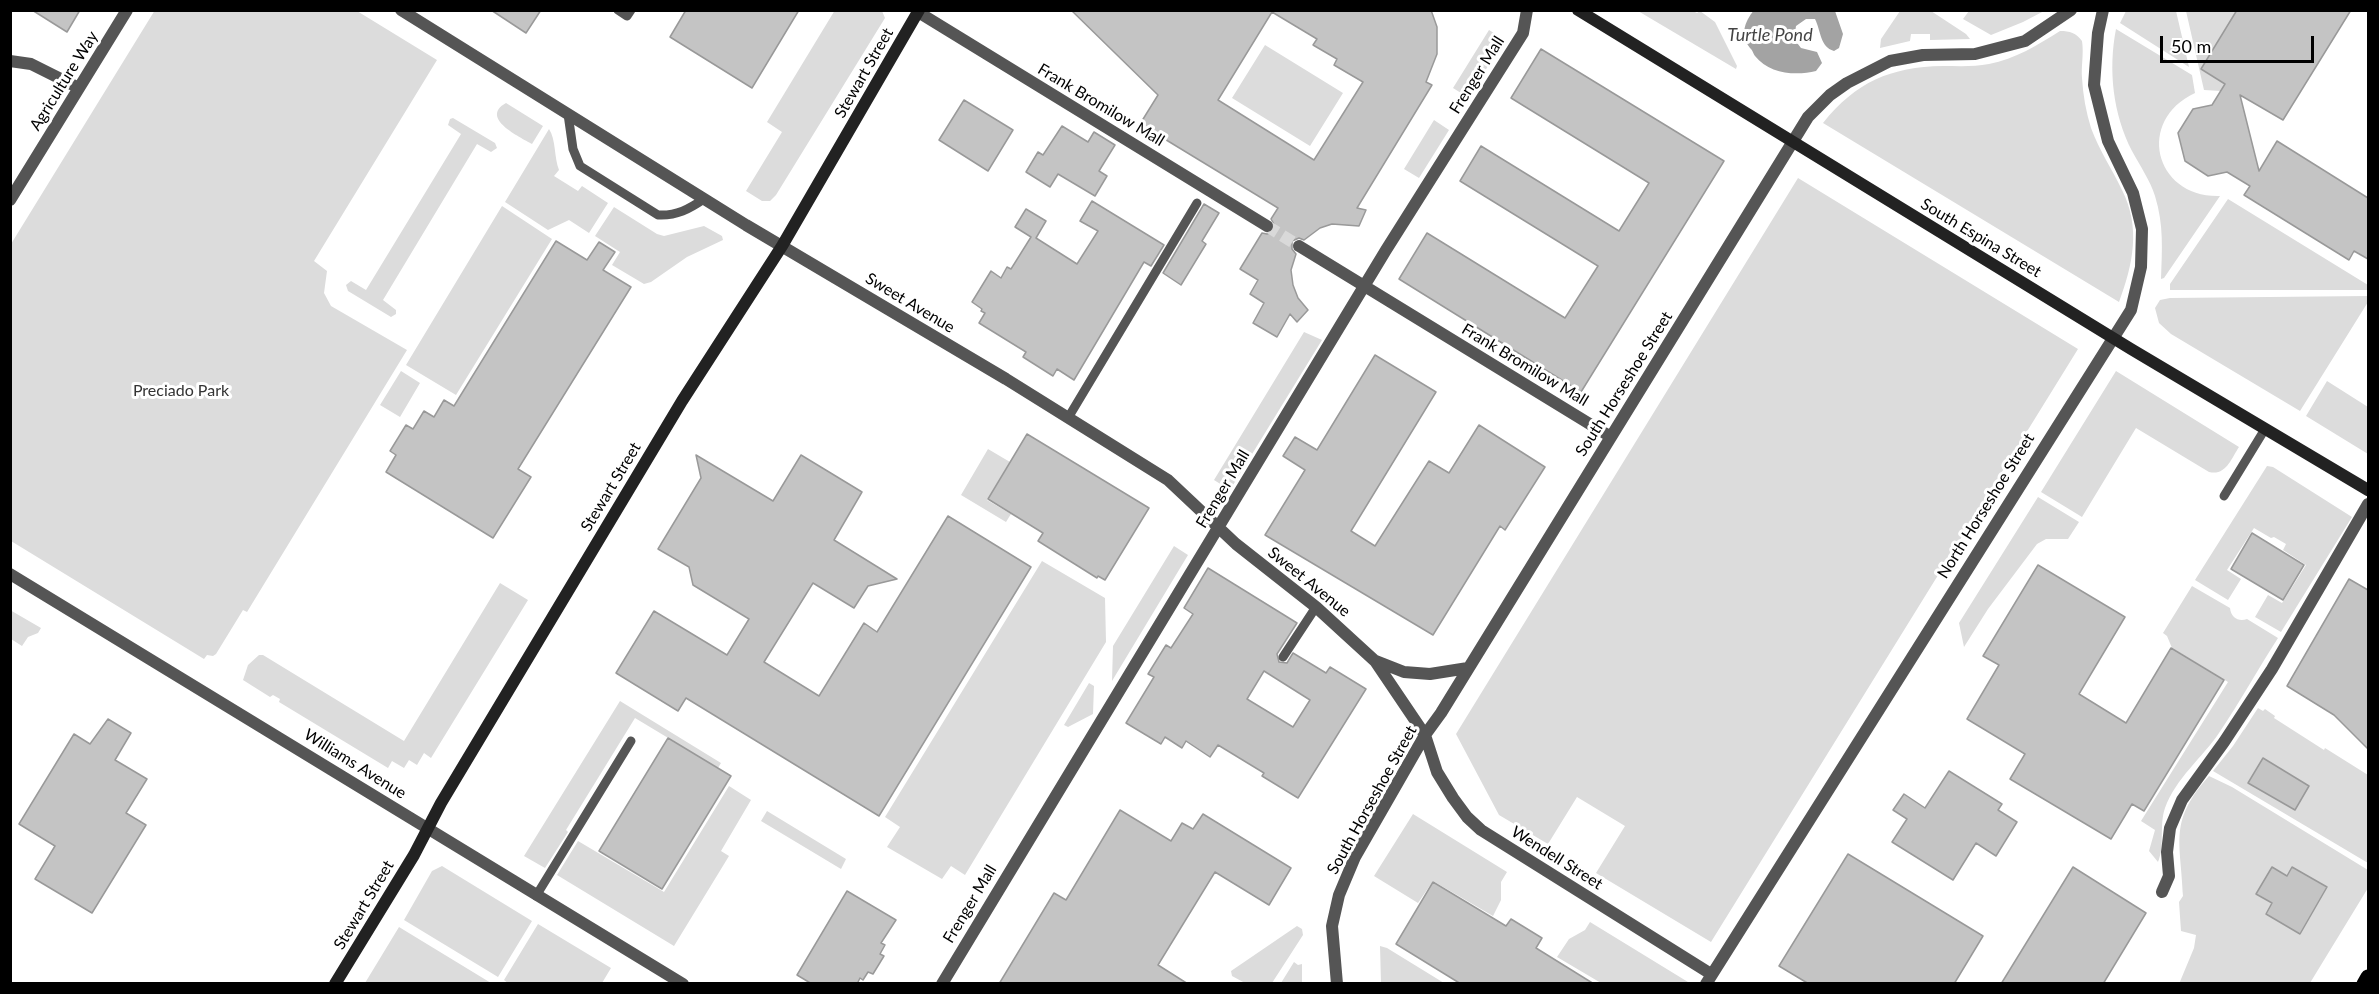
<!DOCTYPE html>
<html>
<head>
<meta charset="utf-8">
<style>
  body { margin:0 }
  #map { position:relative; width:2379px; height:994px; overflow:hidden; background:#fff; font-family:Lato,sans-serif }
  canvas { display:block }
  .frame { position:absolute; inset:0; border:12px solid #000; pointer-events:none }
  .scale { position:absolute; left:2160px; top:36px; width:154px; height:27px; box-sizing:border-box; border:3px solid #000; border-top:0; padding-left:8px; font-size:18px; line-height:21px; white-space:nowrap; color:#000; -webkit-text-stroke:4px #fff; paint-order:stroke }
</style>
</head>
<body>
<div id="map">
<canvas width="2379" height="994"></canvas>
<div class="frame"></div>
<div class="scale">50 m</div>
</div>
<script>
const ctx = document.querySelector('canvas').getContext('2d');
ctx.lineJoin = 'round';
function fillPath(path, color) {
  ctx.fillStyle = color;
  ctx.fill(path, 'evenodd');
}
function stroke(path, color, width, dash) {
  ctx.strokeStyle = color;
  ctx.lineWidth = width;
  ctx.lineCap = dash ? 'butt' : 'round';
  ctx.setLineDash(dash || []);
  ctx.stroke(path);
}
function label(font, color, halo, rows, align = 'center') {
  ctx.font = font + ' Lato,sans-serif';
  ctx.lineWidth = 6;
  ctx.setLineDash([]);
  ctx.textBaseline = 'middle';
  ctx.strokeStyle = halo;
  ctx.fillStyle = color;
  for (const [text, x, y, turn = 0] of rows) {
    ctx.save();
    ctx.translate(x, y);
    ctx.rotate((+turn || 0) * Math.PI / 180);
    ctx.textAlign = isNaN(turn) ? turn : align;
    if (halo) ctx.strokeText(text, 0, 0);
    ctx.fillText(text, 0, 0);
    ctx.restore();
  }
}
const green = new Path2D(`
  M 155,10 L 357,11 L 437,60 L 314,261 L 327,271 L 324,293 L 331,306 L 407,350 L 247,612 L 243,610 L 216,654 L 213,656 L 207,655 L 204,659 L 11,541 L 11,244 Z
  M 835,10 L 882,11 L 885,18 L 776,195 L 770,201 L 762,201 L 746,191 L 782,132 L 767,122 Z
  M 1693,11 L 1697,13 L 1700,11 L 1715,22 L 1737,66 L 1736,69 L 1638,11 Z
  M 1900,11 L 1931,11 L 1966,34 L 1970,39 L 1930,40 L 1930,34 L 1911,34 L 1910,41 L 1880,48 L 1881,39 Z
  M 1969,11 L 1969,10 L 2044,11 L 2023,22 L 1991,35 L 1963,19 Z
  M 2126,11 L 2176,11 L 2189,67 L 2120,23 Z
  M 2186,11 L 2237,11 L 2225,84 L 2221,91 L 2204,90 Z
  M 2116,29 L 2192,75 L 2195,93 C 2135,121 2155,198 2220,196 L 2164,278 L 2161,279 C 2162,250 2164,225 2155,196 C 2150,180 2140,166 2132,151 C 2113,114 2108,70 2116,29 Z
  M 1489,30 L 1504,39 L 1469,98 L 1453,88 Z
  M 2060,31 C 2070,31 2076,33 2082,41 C 2084,54 2081,66 2082,78 C 2083,95 2086,112 2091,128 C 2099,150 2112,169 2122,190 C 2141,227 2133,265 2119,302 L 1823,123 C 1856,82 1890,67 1943,66 C 1958,66 1974,67 1989,64 C 2015,59 2038,45 2060,31 Z
  M 1265,45 L 1343,93 L 1310,146 L 1232,98 Z
  M 506,103 L 543,126 L 532,144 C 520,137 479,118 506,103 Z
  M 453,118 L 495,143 L 497,148 L 491,152 L 477,144 L 383,300 L 396,310 L 396,314 L 391,317 L 348,291 L 346,285 L 351,281 L 366,290 L 461,134 L 448,125 L 450,119 Z
  M 1434,120 L 1449,130 L 1419,178 L 1404,169 Z
  M 549,129 C 556,139 554,158 559,170 L 554,176 L 578,191 L 582,186 L 608,203 L 589,233 L 569,220 L 548,230 L 505,202 Z
  M 1798,178 L 2078,349 L 1711,942 L 1596,873 L 1625,826 L 1577,797 L 1548,844 L 1499,815 L 1456,734 Z
  M 2228,199 L 2368,285 L 2368,290 L 2170,290 L 2170,284 Z
  M 502,206 L 552,239 L 456,395 L 406,365 Z
  M 614,207 L 657,234 L 664,236 L 704,226 L 722,236 L 723,240 L 687,257 L 651,282 L 644,284 L 612,265 L 620,252 L 595,236 Z
  M 2368,296 L 2368,302 L 2300,411 L 2171,334 L 2159,323 L 2155,308 L 2160,300 L 2170,298 Z
  M 1304,332 L 1322,340 L 1230,490 L 1214,480 Z
  M 401,371 L 420,383 L 400,417 L 380,405 Z
  M 2116,371 L 2239,447 C 2231,459 2226,476 2209,472 L 2136,428 L 2082,517 L 2041,492 Z
  M 2327,381 L 2368,407 L 2368,454 L 2306,416 Z
  M 988,449 L 1010,462 L 987,500 L 1011,514 L 1006,522 L 961,495 Z
  M 2267,466 L 2273,467 L 2352,517 L 2281,632 L 2255,617 L 2268,595 L 2282,603 L 2306,565 L 2283,550 L 2286,544 L 2274,537 L 2271,538 L 2254,528 L 2227,570 L 2241,579 L 2228,600 L 2195,580 Z
  M 2038,497 L 2079,522 L 2068,539 L 2046,539 L 2037,544 L 1988,609 L 1964,647 L 1959,623 Z
  M 1174,546 L 1188,555 L 1112,681 L 1113,646 Z
  M 1042,561 L 1105,598 L 1106,642 L 965,875 L 951,866 L 942,879 L 887,847 L 900,827 L 885,817 Z
  M 500,583 L 528,600 L 431,758 L 424,753 L 417,765 L 409,760 L 404,768 L 392,761 L 388,768 L 279,702 L 280,699 L 273,695 L 270,697 L 243,680 L 248,665 L 259,655 L 263,655 L 404,741 Z
  M 2192,586 L 2230,608 C 2231,618 2239,622 2247,619 L 2278,638 C 2258,669 2240,702 2219,733 C 2202,758 2176,778 2165,808 C 2159,825 2165,846 2158,862 L 2149,851 L 2155,830 L 2141,821 L 2228,682 L 2172,648 L 2167,636 L 2163,633 Z
  M 10,610 L 41,628 L 38,633 L 28,637 L 22,646 L 11,639 Z
  M 1089,683 L 1094,686 L 1093,714 L 1068,727 L 1064,725 Z
  M 620,701 L 721,763 L 718,768 L 635,718 L 566,830 L 568,832 L 545,868 L 524,856 Z
  M 2258,708 L 2263,711 L 2265,709 L 2275,716 L 2274,718 L 2324,750 L 2325,748 L 2368,775 L 2368,863 L 2213,771 L 2233,746 Z
  M 2209,776 L 2232,787 L 2368,870 L 2368,888 L 2310,983 L 2179,984 L 2194,948 L 2196,935 L 2181,931 L 2179,902 L 2183,896 C 2181,841 2168,822 2209,776 Z
  M 729,786 L 751,800 L 721,851 L 729,856 L 674,946 L 557,875 L 578,841 L 664,892 Z
  M 767,811 L 846,859 L 841,869 L 761,821 Z
  M 1413,814 L 1507,872 L 1501,882 L 1501,900 L 1493,916 L 1433,881 L 1418,903 L 1374,876 Z
  M 442,866 L 532,921 L 498,977 L 404,920 L 432,871 Z
  M 1590,922 L 1688,982 L 1601,983 L 1557,957 L 1569,939 L 1585,930 Z
  M 538,924 L 611,968 L 602,983 L 509,984 L 504,980 Z
  M 1297,926 L 1302,929 L 1303,935 L 1272,983 L 1245,983 L 1232,976 L 1231,971 Z
  M 399,927 L 491,983 L 365,983 Z
  M 1380,946 L 1387,948 L 1444,983 L 1381,983 Z
  M 1294,962 L 1298,965 L 1302,964 L 1302,983 L 1281,983 Z`);
const water = new Path2D(`
  M 1754,10 L 1835,11 L 1843,34 L 1839,48 L 1834,51 C 1820,47 1821,31 1815,19 L 1806,19 L 1796,26 L 1794,39 L 1801,48 L 1817,52 L 1822,63 L 1816,71 C 1796,76 1769,74 1755,56 C 1753,53 1753,51 1750,48 C 1740,35 1744,23 1754,10 Z`);
const building = new Path2D(`
  M 32,10 L 80,10 L 67,32 Z
  M 491,10 L 541,10 L 526,33 Z
  M 686,10 L 799,10 L 752,88 L 670,37 Z
  M 1071,10 L 1431,10 L 1437,27 L 1437,54 L 1426,82 L 1432,85 L 1357,208 L 1366,210 L 1359,226 L 1332,224 L 1320,228 L 1304,240 L 1299,238 L 1292,241 L 1292,249 L 1296,254 L 1291,270 L 1293,285 L 1298,298 L 1308,310 L 1297,322 L 1290,314 L 1277,337 L 1253,323 L 1264,303 L 1250,294 L 1258,280 L 1240,269 L 1262,233 L 1267,234 L 1274,231 L 1275,226 L 1271,219 L 1278,208 L 1140,124 L 1158,95 ZM 1272,12 L 1317,39 L 1313,45 L 1337,59 L 1334,65 L 1363,82 L 1314,160 L 1218,100 Z
  M 2237,10 L 2351,10 L 2283,120 L 2240,95 L 2259,171 L 2277,141 L 2368,198 L 2368,259 L 2354,251 L 2349,260 L 2244,195 L 2250,186 L 2227,172 L 2208,176 L 2185,161 L 2178,133 L 2193,109 L 2212,105 L 2225,84 L 2201,69 Z
  M 1541,49 L 1724,161 L 1581,392 L 1399,279 L 1427,233 L 1565,318 L 1598,266 L 1460,181 L 1481,146 L 1619,231 L 1649,183 L 1511,98 Z
  M 964,100 L 1013,130 L 988,171 L 939,140 Z
  M 1062,126 L 1088,142 L 1094,132 L 1115,145 L 1099,171 L 1107,176 L 1095,196 L 1058,174 L 1050,187 L 1026,172 L 1038,152 L 1043,155 Z
  M 1092,201 L 1164,245 L 1151,266 L 1144,262 L 1074,380 L 1057,369 L 1053,376 L 1023,357 L 1026,352 L 979,323 L 985,313 L 981,311 L 982,309 L 972,302 L 991,271 L 1001,278 L 1007,267 L 1011,269 L 1031,237 L 1015,227 L 1026,209 L 1046,221 L 1036,238 L 1077,264 L 1098,231 L 1080,221 Z
  M 1204,204 L 1219,213 L 1202,241 L 1206,244 L 1181,285 L 1163,273 Z
  M 556,241 L 587,260 L 599,242 L 615,252 L 603,270 L 631,287 L 518,469 L 531,477 L 493,538 L 386,472 L 396,455 L 390,451 L 406,425 L 413,429 L 424,411 L 434,417 L 444,400 L 454,406 Z
  M 1375,355 L 1436,392 L 1351,531 L 1375,546 L 1429,461 L 1449,473 L 1479,425 L 1545,467 L 1505,530 L 1500,526 L 1433,635 L 1265,535 L 1305,470 L 1283,456 L 1295,437 L 1317,450 Z
  M 1027,434 L 1149,508 L 1105,580 L 1098,576 L 1097,578 L 1038,541 L 1043,533 L 988,499 Z
  M 696,455 L 773,501 L 801,455 L 862,492 L 834,540 L 897,579 L 868,586 L 854,608 L 813,583 L 764,662 L 819,696 L 864,623 L 877,632 L 948,516 L 1031,567 L 879,816 L 686,698 L 678,711 L 616,673 L 654,611 L 727,655 L 749,619 L 693,585 L 689,567 L 658,549 L 701,478 Z
  M 2252,533 L 2304,565 L 2283,600 L 2231,569 Z
  M 2038,565 L 2125,617 L 2079,694 L 2126,723 L 2171,648 L 2224,680 L 2144,811 L 2132,804 L 2111,839 L 2010,779 L 2025,754 L 1967,719 L 1999,665 L 1983,656 Z
  M 1208,568 L 1297,623 L 1277,654 L 1279,662 L 1287,663 L 1293,653 L 1326,673 L 1330,667 L 1366,689 L 1298,798 L 1262,776 L 1264,773 L 1218,745 L 1210,757 L 1186,741 L 1182,748 L 1165,737 L 1161,744 L 1126,723 L 1154,677 L 1148,674 L 1166,645 L 1171,648 L 1193,614 L 1184,608 ZM 1264,671 L 1310,700 L 1293,727 L 1247,699 Z
  M 2349,579 L 2368,590 L 2368,749 L 2334,715 L 2287,686 Z
  M 108,719 L 131,733 L 115,760 L 147,779 L 126,813 L 146,825 L 92,913 L 35,879 L 55,846 L 19,824 L 74,734 L 90,744 Z
  M 668,738 L 731,776 L 662,889 L 599,851 Z
  M 2263,758 L 2309,786 L 2295,810 L 2248,783 Z
  M 1949,771 L 2002,804 L 1998,810 L 2017,822 L 1996,856 L 1976,843 L 1953,880 L 1892,842 L 1907,819 L 1893,810 L 1904,794 L 1925,808 Z
  M 1120,810 L 1171,841 L 1182,823 L 1193,829 L 1203,814 L 1291,868 L 1269,905 L 1215,872 L 1158,965 L 1188,984 L 999,984 L 1054,893 L 1066,900 Z
  M 1848,854 L 1983,936 L 1954,984 L 1809,984 L 1779,966 Z
  M 2073,867 L 2146,913 L 2103,984 L 2001,984 Z
  M 2272,867 L 2287,876 L 2292,867 L 2327,887 L 2300,934 L 2266,914 L 2272,903 L 2256,894 Z
  M 1433,882 L 1506,926 L 1511,919 L 1542,938 L 1536,948 L 1594,984 L 1461,984 L 1396,944 Z
  M 847,891 L 896,920 L 881,943 L 885,945 L 880,954 L 884,956 L 873,974 L 868,972 L 863,980 L 860,978 L 857,984 L 812,984 L 797,975 Z`);
const streetTunnel = new Path2D(`
  M 1267,226 L 1299,246`);
const lane = new Path2D(`
  M 618,10 L 627,16 L 631,10
  M 568,114 L 573,149 L 580,166 L 658,215 C 677,216 689,209 704,199
  M 1068,418 L 1197,203
  M 2224,496 L 2265,429
  M 1283,657 L 1316,607
  M 536,896 L 631,741`);
const street = new Path2D(`
  M 401,10 L 746,225 L 1006,379 L 1168,480 L 1236,544 L 1316,607 L 1375,661 L 1425,735 L 1437,772 L 1453,798 L 1467,817 L 1481,830 L 1711,974
  M 918,12 L 1267,226
  M 10,61 L 31,64 L 79,88
  M 10,200 L 127,10
  M 1299,246 L 1611,437
  M 10,574 L 683,984
  M 1376,661 L 1404,672 L 1430,674 L 1468,668
  M 2162,892 L 2169,876 L 2167,852 L 2170,828 L 2182,800 L 2224,742 L 2272,669 L 2368,504
  M 942,984 L 1386,250 L 1523,33 L 1527,10
  M 1337,984 L 1332,926 L 1339,895 L 1355,857 L 1425,735 L 1441,713 L 1808,117 L 1830,95 L 1847,83 L 1890,61 L 1923,55 L 1975,54 L 2025,41 L 2071,10
  M 1706,984 L 2131,310 L 2141,267 L 2142,229 L 2133,193 L 2108,141 L 2094,85 L 2098,33 L 2103,10`);
const secondary = new Path2D(`
  M 1578,10 L 2131,349 L 2368,490
  M 335,984 L 414,855 L 441,803 L 682,401 L 782,246 L 919,10`);
const primary = new Path2D(`
  M 2364,984 L 2368,977`);
const streetNames = [
  ["Stewart Street",864,73,-60],
  ["Frenger Mall",1477,75,-58],
  ["Agriculture Way",64,81,-58],
  ["Frank Bromilow Mall",1101,105,31],
  ["South Espina Street",1981,238,31],
  ["Sweet Avenue",910,303,31],
  ["Frank Bromilow Mall",1525,365,31],
  ["South Horseshoe Street",1624,384,-58],
  ["Stewart Street",611,487,-59],
  ["Frenger Mall",1223,489,-59],
  ["North Horseshoe Street",1986,506,-58],
  ["Sweet Avenue",1309,582,39],
  ["Williams Avenue",355,764,32],
  ["South Horseshoe Street",1372,800,-61],
  ["Wendell Street",1557,858,32],
  ["Frenger Mall",970,904,-59],
  ["Stewart Street",364,905,-59]
];
const parkNames = [
  ["Preciado Park",181,391]
];
const waterNames = [
  ["Turtle Pond",1770,35]
];
fillPath(green, '#dcdcdc');
fillPath(water, '#a3a3a3');
fillPath(building, '#c4c4c4');
stroke(building, '#999', 1.5);
stroke(streetTunnel, '#d9d9d9', 12, [12, 6]);
stroke(lane, '#555', 9);
stroke(street, '#555', 12);
stroke(secondary, '#222', 12);
stroke(primary, '#000', 15);
label('16px', '#000', '#fff', streetNames);
label('16px', '#333', '#fff', parkNames);
label('italic 18px', '#444', '#fff', waterNames);
</script>
</body>
</html>
